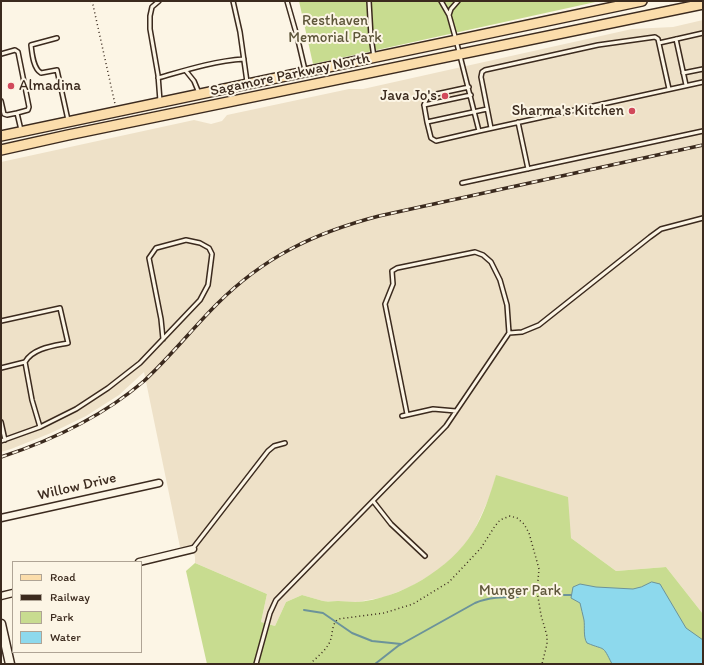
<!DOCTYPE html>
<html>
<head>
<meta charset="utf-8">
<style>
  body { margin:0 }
  #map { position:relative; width:704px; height:665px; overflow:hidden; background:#fcf5e5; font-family:Itim,sans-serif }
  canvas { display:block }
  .frame { position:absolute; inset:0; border:2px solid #3b2a1e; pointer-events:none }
  .legend { position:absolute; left:12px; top:561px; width:130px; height:92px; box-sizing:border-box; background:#fcf5e5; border:1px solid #afa495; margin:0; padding:5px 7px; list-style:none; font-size:12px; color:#3b2a1e }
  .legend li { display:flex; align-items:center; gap:8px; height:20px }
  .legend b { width:20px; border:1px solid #afa495 }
</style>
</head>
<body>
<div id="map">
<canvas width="704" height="665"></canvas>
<div class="frame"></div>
<ul class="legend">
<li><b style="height:5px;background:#fbddab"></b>Road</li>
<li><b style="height:5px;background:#3b2a1e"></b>Railway</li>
<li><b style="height:11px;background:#c8dc90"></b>Park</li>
<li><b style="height:11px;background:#8dd9ed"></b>Water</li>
</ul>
</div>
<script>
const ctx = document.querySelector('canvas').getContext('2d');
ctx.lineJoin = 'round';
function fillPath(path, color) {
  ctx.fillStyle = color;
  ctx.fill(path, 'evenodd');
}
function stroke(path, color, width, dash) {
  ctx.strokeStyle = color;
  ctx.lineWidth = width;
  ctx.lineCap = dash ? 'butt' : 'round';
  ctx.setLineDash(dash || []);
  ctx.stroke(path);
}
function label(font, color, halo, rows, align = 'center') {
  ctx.font = font + ' Itim,sans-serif';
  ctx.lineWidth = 4;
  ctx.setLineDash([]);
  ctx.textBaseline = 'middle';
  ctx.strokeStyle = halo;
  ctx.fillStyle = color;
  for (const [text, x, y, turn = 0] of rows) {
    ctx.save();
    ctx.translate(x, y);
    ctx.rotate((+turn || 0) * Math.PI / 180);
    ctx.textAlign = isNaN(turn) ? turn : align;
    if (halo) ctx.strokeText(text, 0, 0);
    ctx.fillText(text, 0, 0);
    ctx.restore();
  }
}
const built = new Path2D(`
  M 703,20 L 703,614 L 666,567 L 616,571 L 571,538 L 496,476 L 490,496 L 473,533 L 456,555 L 434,573 L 410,587 L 385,597 L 357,602 L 323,601 L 302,595 L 286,602 L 275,626 L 261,622 L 267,594 L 195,563 L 195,557 L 192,545 L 187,547 L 180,547 L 144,372 L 119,395 L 86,416 L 51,433 L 11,449 L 1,452 L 1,162 L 194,120 L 211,124 L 222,121 L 227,115 L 349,89 L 363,89 L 632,29 L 673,27 Z`);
const green = new Path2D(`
  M 299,1 L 600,1 L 313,64 Z
  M 496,475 L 568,497 L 571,538 L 616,571 L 666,567 L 703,614 L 703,664 L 207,664 L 186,571 L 195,563 L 267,594 L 261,622 L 275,626 L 286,602 L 302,595 C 309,597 316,599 323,601 C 328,602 333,601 338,601 C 344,601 350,602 356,602 C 400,599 450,569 473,532 C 484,514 490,495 496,475 Z`);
const water = new Path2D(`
  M 652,582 L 660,584 L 686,628 L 703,640 L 703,664 L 612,664 C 602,644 606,651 587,643 C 583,637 585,627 584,620 C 583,614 581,609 580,603 L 571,598 L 573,587 L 580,584 L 596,587 L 633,589 L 641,587 Z`);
const stream = new Path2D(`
  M 564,595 L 571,595
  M 304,610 L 323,613 L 352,633 L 372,641 L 401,644
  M 375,664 L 398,646 L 475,603 C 489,597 503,597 518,597`);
const path = new Path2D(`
  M 91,1 L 93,5 L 115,104
  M 310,664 C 316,658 324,652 328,645 C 334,637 330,626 338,619 L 384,613 L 413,604 L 449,582 L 481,548 L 495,526 L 500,520 L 510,516 L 517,518 L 524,524 L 529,533 L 539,569 L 537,591 L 541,615 L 547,636 L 547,644 L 542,664`);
const service = new Path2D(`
  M 159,1 L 152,7 L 150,16 L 150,29 L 158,75 L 160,101
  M 233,1 L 240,32 L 247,82
  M 287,1 L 297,36 L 305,70
  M 369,1 L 371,37 L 374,57
  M 441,1 L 449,15 L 456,40 L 479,131 L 703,82
  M 449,15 L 451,9 L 458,1
  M 57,38 L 31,45 C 32,53 33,68 41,73 L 57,70 L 68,120
  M 676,39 L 686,85
  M 659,43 L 703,33
  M 1,54 L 15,50 L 18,52 L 29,107 L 28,110 L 17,113 L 21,130
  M 186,71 L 194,81 L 199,93
  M 683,73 L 703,69
  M 158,78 C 186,70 214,61 244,59
  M 1,101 L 4,114 L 7,115 L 17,113
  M 424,105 L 427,98 L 432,95 L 469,87
  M 427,122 L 424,105 L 471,95
  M 518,122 L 528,169
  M 491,128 L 481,77 L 482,72 L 485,70 L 598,45 L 655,37 L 658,39 L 669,89
  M 479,131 L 436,141 L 431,138 L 427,122 L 487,109
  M 462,183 L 703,131
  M 1,321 L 60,308 L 68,343 C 53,346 33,348 25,362
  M 509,333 L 522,332 L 539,325 L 650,237 L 661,229 L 703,218
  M 1,368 L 25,362 L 32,400 L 40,427
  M 402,416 L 433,409 L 456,411
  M 1,422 L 5,440
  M 1,441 L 40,427 L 76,409 L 108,388 L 140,363 L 200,300 L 208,285 L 212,254 L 209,248 L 200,243 L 186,240 L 156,248 L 149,258 L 161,319 L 163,339
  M 373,501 L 391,524 L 425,556
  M 193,548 L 268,451 L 274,446 L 285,443
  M 256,664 L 270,613 L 276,600 L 446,426 L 509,333 L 507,305 L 500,280 L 491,262 L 483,255 L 475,252 L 397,268 L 392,271 L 393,284 L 385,304 L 407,414`);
const minor = new Path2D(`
  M 1,518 L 159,483
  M 139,562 L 193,549
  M 1,596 L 13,593`);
const secondary = new Path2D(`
  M 1,624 L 10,664`);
const primary = new Path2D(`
  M 1,136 L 642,1
  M 1,150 L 68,135 L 703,4`);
const rail = new Path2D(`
  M 1,457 C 53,440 102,417 144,381 C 170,357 192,329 217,304 C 264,257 314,233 379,216 L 703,145`);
const markers = [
  [11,86,4,"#d1495b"],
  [445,96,4,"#d1495b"],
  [632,111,4,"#d1495b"]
];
const parkNames = [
  ["Resthaven",335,21],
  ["Memorial Park",335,38],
  ["Munger Park",520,591]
];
const streetNames = [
  ["Sagamore Parkway North",290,75,-12],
  ["Willow Drive",77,487,-13]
];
const poiNames = [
  ["Almadina",19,86,"left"],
  ["Java Jo's",437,96],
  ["Sharma's Kitchen",624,111]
];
fillPath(built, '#eee1c8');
fillPath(green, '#c8dc90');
fillPath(water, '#8dd9ed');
stroke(water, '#6c939a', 1);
stroke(stream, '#6c939a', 2);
stroke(service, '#3b2a1e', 6);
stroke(minor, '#3b2a1e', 9);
stroke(secondary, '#3b2a1e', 11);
stroke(primary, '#3b2a1e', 12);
stroke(path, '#3b2a1e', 1.5, [1, 3]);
stroke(service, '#fcf5e5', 3);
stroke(minor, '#fcf5e5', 6);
stroke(secondary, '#fcf5e5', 8);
stroke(primary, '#fbddab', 9);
stroke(rail, '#3b2a1e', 3.5);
stroke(rail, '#fcf5e5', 2, [6]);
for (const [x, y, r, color] of markers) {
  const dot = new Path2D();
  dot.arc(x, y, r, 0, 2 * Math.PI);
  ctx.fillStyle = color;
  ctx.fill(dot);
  stroke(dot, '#fcf5e5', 1.5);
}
label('15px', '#5e563a', '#fcf5e5', parkNames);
label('15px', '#3b2a1e', '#fcf5e5', streetNames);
label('15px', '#3b2a1e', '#fcf5e5', poiNames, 'right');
</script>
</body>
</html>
